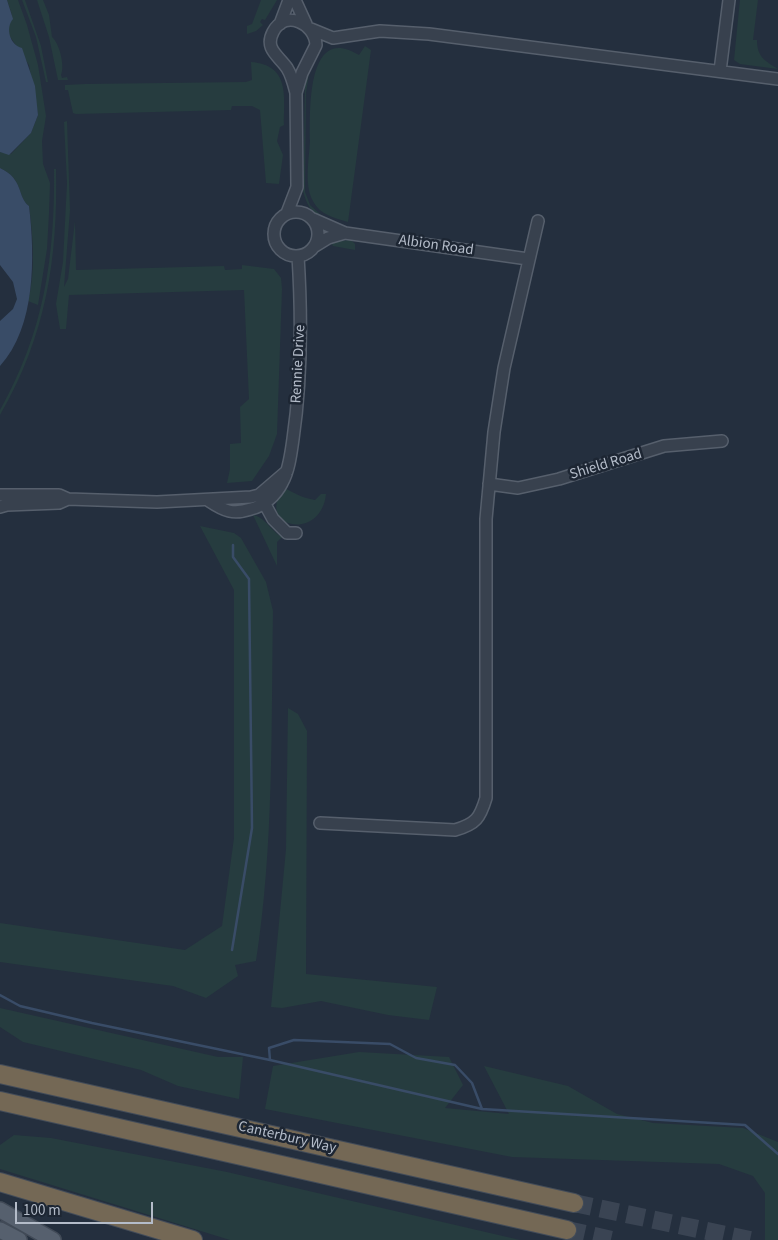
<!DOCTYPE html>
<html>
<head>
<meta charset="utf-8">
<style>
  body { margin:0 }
  #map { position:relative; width:778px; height:1240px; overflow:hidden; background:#242f3e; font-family:"Source Sans 3",sans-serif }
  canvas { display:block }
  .scale { position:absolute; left:15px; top:1202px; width:138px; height:22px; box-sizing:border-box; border:2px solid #b4bcc9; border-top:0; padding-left:6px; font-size:15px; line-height:18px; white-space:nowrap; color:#b4bcc9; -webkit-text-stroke:4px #1d2633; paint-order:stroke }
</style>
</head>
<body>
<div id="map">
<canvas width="778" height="1240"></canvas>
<div class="scale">100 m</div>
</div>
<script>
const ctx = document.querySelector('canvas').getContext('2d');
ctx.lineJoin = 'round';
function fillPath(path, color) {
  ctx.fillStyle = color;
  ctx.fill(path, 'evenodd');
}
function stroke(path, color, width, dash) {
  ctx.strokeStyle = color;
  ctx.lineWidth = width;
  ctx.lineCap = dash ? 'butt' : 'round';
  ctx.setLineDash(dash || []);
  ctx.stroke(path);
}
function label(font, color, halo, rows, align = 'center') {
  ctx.font = font + ' "Source Sans 3",sans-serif';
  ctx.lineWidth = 5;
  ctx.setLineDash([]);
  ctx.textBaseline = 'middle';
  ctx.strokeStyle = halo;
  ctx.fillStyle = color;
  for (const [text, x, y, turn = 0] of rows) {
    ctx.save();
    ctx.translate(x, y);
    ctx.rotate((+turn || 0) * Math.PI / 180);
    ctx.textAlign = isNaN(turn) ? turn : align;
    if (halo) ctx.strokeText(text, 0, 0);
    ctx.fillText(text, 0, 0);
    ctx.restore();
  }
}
const green = new Path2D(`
  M 7,0 L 18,0 L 27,25 L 38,65 L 46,116 L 42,141 L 43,164 L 50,183 L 49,213 L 47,249 L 38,305 L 28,301 C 36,271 33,237 29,206 C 17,197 24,179 0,168 L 0,152 L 11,154 L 31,133 L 38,115 L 29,65 L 9,35 L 9,24 L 12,15 Z
  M 22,0 L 25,0 L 41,46 L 48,82 L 46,82 L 36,37 Z
  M 37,0 L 43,0 L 49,15 L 52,37 C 60,44 65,67 61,75 L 62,78 L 67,77 L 68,80 L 58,80 L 49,37 Z
  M 261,0 L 277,0 L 265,20 L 262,19 L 260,22 L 263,25 L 256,31 L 247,34 L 247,26 L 252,24 Z
  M 740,0 L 758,0 L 753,40 L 757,40 C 757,58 766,61 778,69 L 740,64 L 734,60 Z
  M 365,46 L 371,50 L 348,222 C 335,218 320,215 313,201 C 304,186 309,159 310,141 C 310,113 306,22 359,55 Z
  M 316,57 L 309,73 L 306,93 L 305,192 L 310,205 L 323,217 C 311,215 306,202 303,191 L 305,84 L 308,71 Z
  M 251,62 C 290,65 284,96 284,125 L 280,127 L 277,141 L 283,155 L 279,184 L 266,183 L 260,110 L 252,106 L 232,106 L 231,110 L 76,114 L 73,113 L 68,90 L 65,90 L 65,85 L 85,84 L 246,82 L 252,80 Z
  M 67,121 L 70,210 L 64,287 L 68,279 L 75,221 L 76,270 L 224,266 L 225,270 L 242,269 L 242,265 L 274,269 L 281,278 L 282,289 L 277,434 L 269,456 L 252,481 L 227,483 L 230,469 L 230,444 L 241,443 L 240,407 L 249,399 L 244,290 L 69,295 L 66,329 L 60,329 L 56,304 L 63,262 L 67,183 L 64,122 Z
  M 54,169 L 56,169 C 58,259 46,336 0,415 L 0,410 C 44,332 55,257 54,169 Z
  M 351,240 L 355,244 L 355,250 L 333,246 L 330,242 Z
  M 284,488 C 295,493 302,498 315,500 L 321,494 L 326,494 C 321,543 254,527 284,488 Z
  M 253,515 C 265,517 271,531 282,537 L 277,542 L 277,566 Z
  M 200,526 L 234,533 L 241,538 L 266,582 L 273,611 C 271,728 274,845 256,961 L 235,965 L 238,976 L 206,998 L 173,986 L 0,962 L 0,923 L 185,950 L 222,926 L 234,838 L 234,590 Z
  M 288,708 L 298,714 L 307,731 L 306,974 L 437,987 L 429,1020 L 388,1015 L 321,1001 L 282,1008 L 271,1007 L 286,849 Z
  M 0,1008 L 218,1057 L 243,1057 L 239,1099 L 178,1086 L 141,1070 L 23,1042 L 0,1027 Z
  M 359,1052 L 449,1057 L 463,1085 L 445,1108 L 509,1114 L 484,1066 L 568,1086 L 617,1114 L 653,1123 L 743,1128 L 778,1142 L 778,1240 L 765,1240 L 765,1193 L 753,1176 L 719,1164 L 512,1157 L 265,1109 L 273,1066 Z
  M 14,1135 L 51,1138 L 227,1172 L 520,1240 L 230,1240 L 0,1169 L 0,1145 Z`);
const water = new Path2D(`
  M 0,0 L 7,0 L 13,19 C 5,28 10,45 22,48 L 35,86 L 38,115 L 31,133 L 9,155 L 0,152 Z
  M 0,168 C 24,179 17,197 29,206 C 35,256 36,327 0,366 L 0,321 L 13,309 L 17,299 L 13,282 L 0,265 Z`);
const stream = new Path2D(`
  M 232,950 L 252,828 L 249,579 L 233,557 L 233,545
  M 0,995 L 20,1006 L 92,1023 L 270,1060 L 482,1109 L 745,1125 L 778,1154
  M 270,1060 L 269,1048 L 294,1040 L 390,1044 L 416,1058 L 455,1065 L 472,1083 L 482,1109`);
const highwayTunnel = new Path2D(`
  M 574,1203 L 750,1240
  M 567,1230 L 612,1240`);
const minor = new Path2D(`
  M 295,0 L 306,24
  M 280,24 L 289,0
  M 311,29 L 333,38 L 380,31 L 429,34 L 778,79
  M 720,71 L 729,0
  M274 234a22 22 0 1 1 44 0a22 22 0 1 1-44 0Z
  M 287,213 L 297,187 L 296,93 L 302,73 L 316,45 C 315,23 285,9 273,32 C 264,49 279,56 287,68 C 292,76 294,85 296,93
  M 313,219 L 345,233 L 528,259
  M 315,246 L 328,238 L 345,233
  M 489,484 L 518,488 L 559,479 L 664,446 L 722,441
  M 0,495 L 59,495 L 68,499
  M 261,497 L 273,519 L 287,533 L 296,533
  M 209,501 C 224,511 233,515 251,509 C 264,506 276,495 282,483 C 289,471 291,453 293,439 C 302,377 302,319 298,256
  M 0,507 L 7,505 L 59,503 L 68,499 L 157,502 L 251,497 L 259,495 L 287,471
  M 320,823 L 455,830 C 476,824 480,818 486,798 L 486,519 L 494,432 L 504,368 L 538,221`);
const major = new Path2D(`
  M 0,1210 L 53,1240
  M 0,1230 L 19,1240`);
const highway = new Path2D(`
  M 0,1074 L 574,1203
  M 0,1101 L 567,1230
  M 0,1182 L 193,1240`);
const streetNames = [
  ["Albion Road",436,246,8],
  ["Rennie Drive",299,364,-87],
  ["Shield Road",606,465,-17],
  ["Canterbury Way",287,1138,13]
];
fillPath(green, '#263c3f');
fillPath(water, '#394c67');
stroke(stream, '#394c67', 2.5);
stroke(highwayTunnel, '#3a4453', 18, [18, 9]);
stroke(minor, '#565f6c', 14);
stroke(major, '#414a57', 18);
stroke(highway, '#434c59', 20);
stroke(minor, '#38414e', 11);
stroke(major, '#56606e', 15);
stroke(highway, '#746855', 18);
label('15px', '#b4bcc9', '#1d2633', streetNames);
</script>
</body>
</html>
